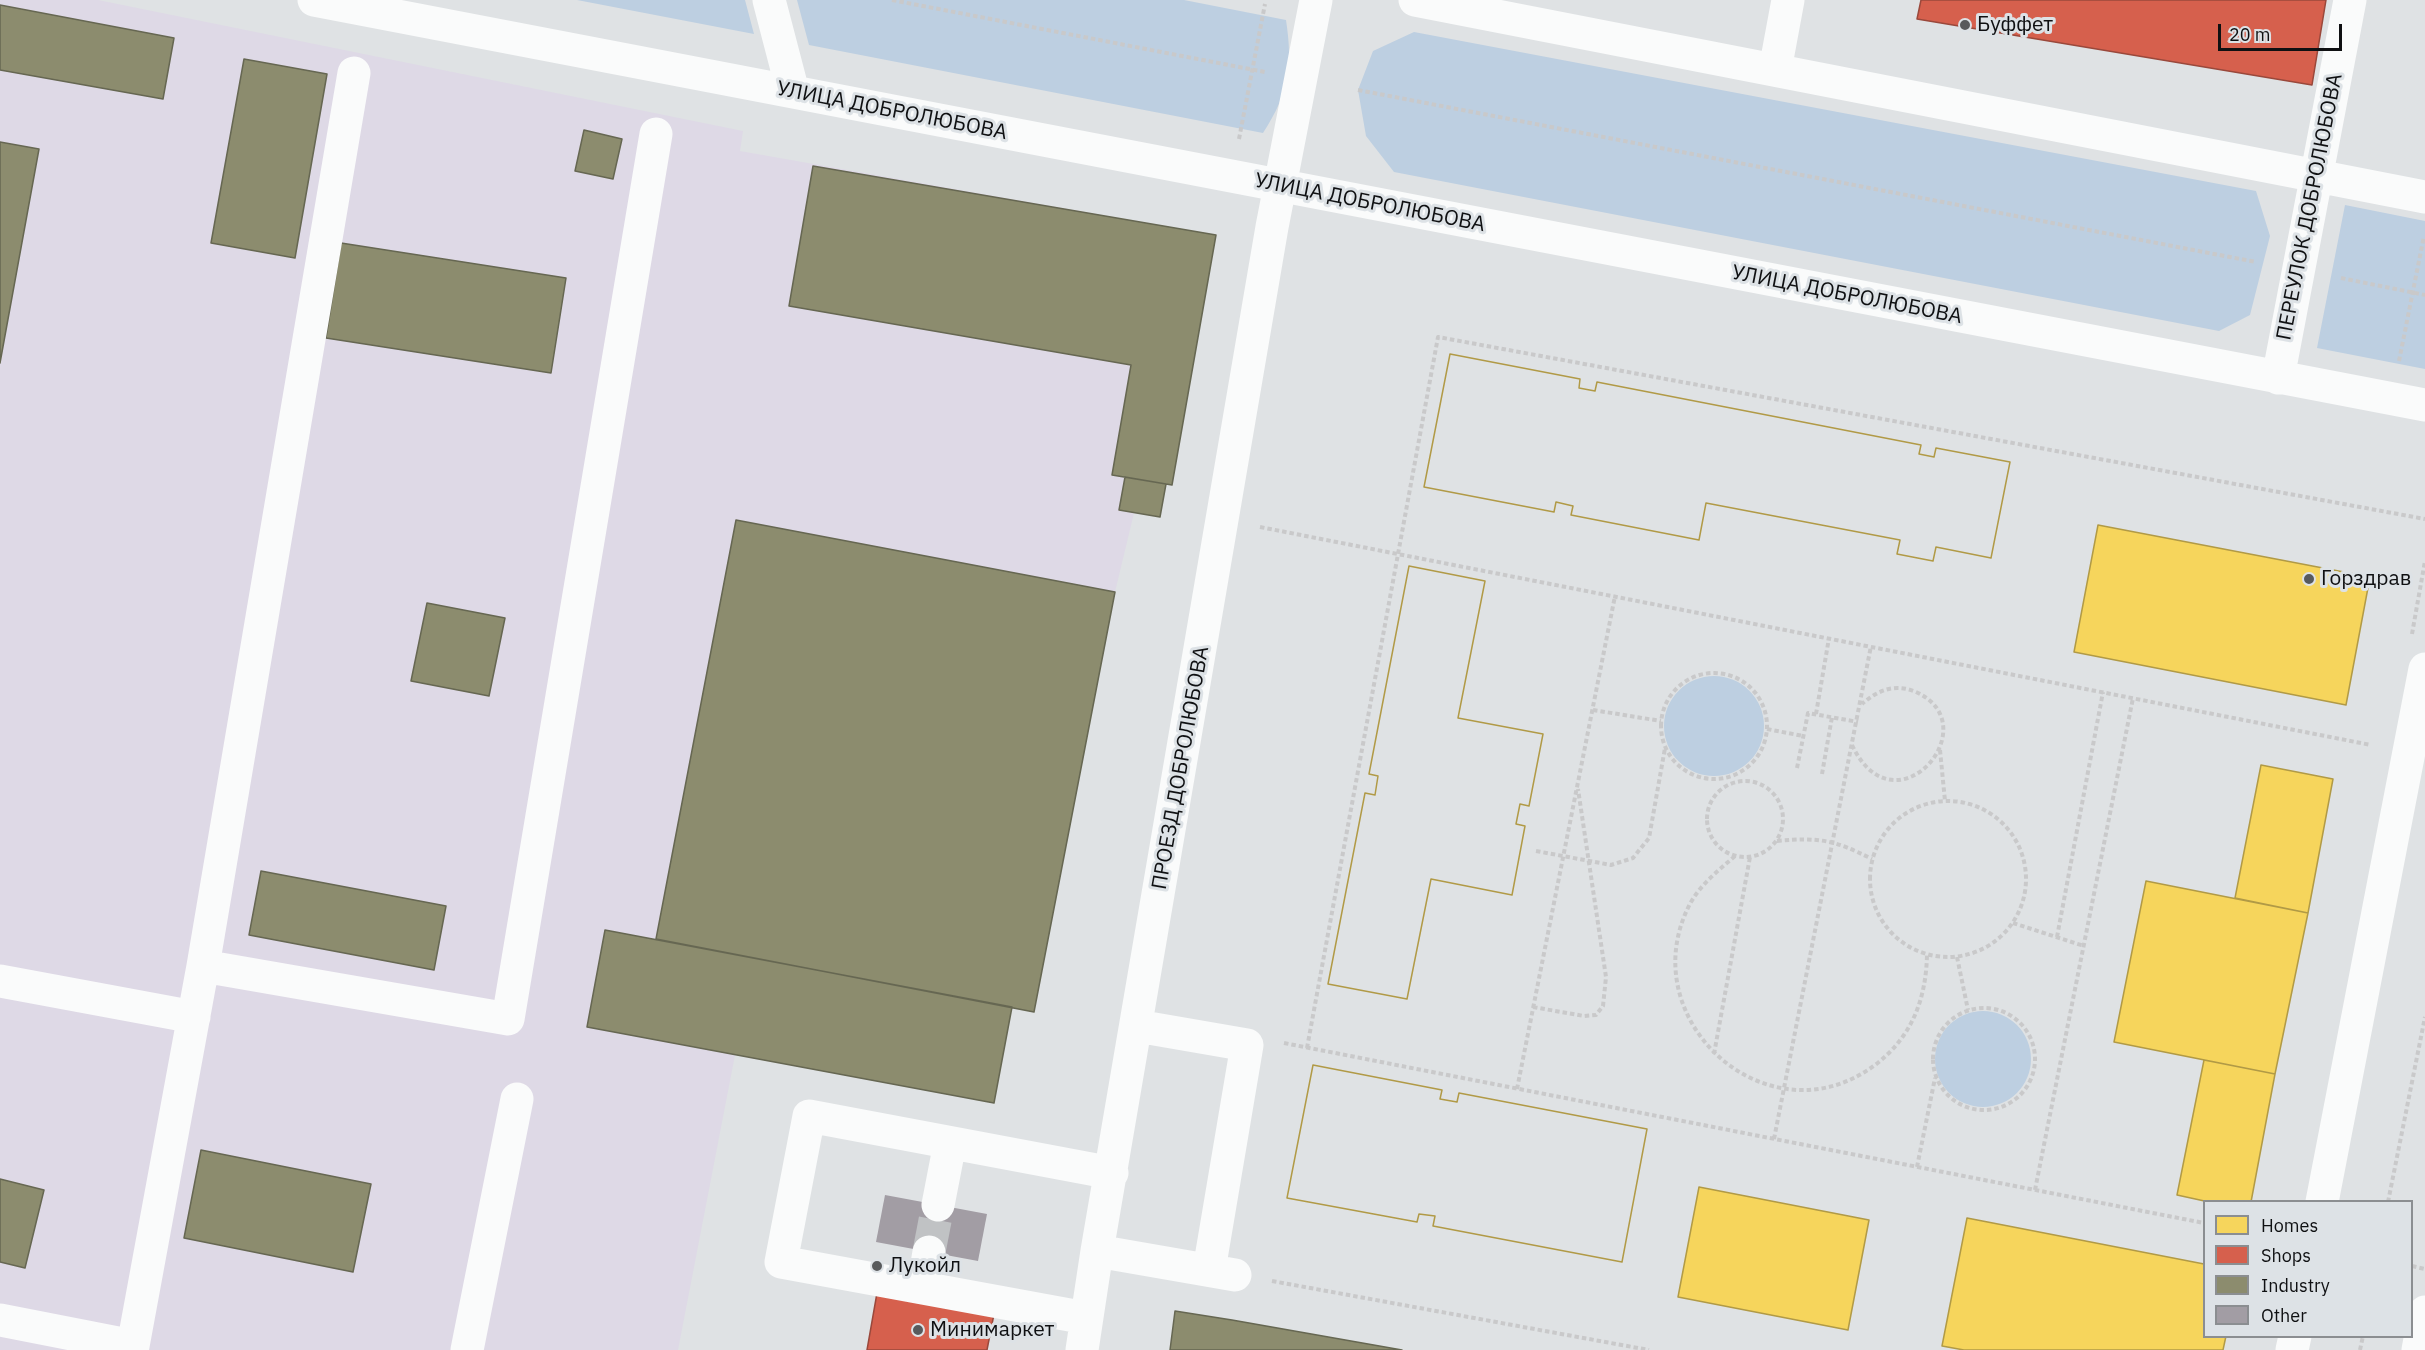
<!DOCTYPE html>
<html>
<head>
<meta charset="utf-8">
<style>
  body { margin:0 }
  #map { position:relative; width:2425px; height:1350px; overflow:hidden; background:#dfe2e4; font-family:"IBM Plex Sans",sans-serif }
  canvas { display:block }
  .legend { position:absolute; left:2203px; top:1200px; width:210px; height:138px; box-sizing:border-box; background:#dde2e6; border:2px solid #8b8e91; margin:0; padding:8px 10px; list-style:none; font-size:18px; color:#0f1012 }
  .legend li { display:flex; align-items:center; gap:12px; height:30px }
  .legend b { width:30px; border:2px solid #8b8e91 }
  .scale { position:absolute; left:2218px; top:24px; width:124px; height:27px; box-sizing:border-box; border:3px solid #0f1012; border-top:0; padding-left:8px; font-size:18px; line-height:21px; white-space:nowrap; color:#0f1012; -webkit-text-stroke:4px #dde2e6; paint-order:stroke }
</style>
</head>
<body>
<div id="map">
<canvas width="2425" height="1350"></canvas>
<ul class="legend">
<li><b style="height:16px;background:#f6d55c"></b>Homes</li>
<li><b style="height:16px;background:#d6604d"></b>Shops</li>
<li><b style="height:16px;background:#8c8c6e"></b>Industry</li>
<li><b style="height:16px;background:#a29da4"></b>Other</li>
</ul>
<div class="scale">20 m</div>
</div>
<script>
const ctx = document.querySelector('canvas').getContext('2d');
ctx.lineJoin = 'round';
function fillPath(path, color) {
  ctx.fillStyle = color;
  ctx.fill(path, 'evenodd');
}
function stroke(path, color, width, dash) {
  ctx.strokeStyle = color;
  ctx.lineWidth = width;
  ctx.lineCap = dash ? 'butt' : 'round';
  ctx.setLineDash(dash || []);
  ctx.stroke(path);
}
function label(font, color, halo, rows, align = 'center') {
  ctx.font = font + ' "IBM Plex Sans",sans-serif';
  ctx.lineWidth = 6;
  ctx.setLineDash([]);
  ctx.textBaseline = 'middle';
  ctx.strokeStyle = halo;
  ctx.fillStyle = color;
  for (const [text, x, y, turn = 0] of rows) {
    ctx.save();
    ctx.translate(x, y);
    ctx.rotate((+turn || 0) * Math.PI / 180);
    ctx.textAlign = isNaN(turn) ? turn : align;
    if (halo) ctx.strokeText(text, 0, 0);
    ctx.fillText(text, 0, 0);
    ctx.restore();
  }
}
const industrial = new Path2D(`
  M 0,0 L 98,0 L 743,131 L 740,151 L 1215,235 L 1172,485 L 1166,485 L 1160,517 L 1134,513 L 1115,592 L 1034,1012 L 1012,1007 L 994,1103 L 735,1055 L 678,1350 L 0,1350 Z`);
const green = new Path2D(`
  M 577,0 L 745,0 L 754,34 Z
  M 797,0 L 1184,0 L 1286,20 C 1293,66 1289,93 1263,133 L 809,45 Z
  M 1414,32 L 2256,191 L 2270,236 L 2250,315 L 2219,331 L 1394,172 L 1366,136 L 1358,90 L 1373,51 Z
  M 2345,205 L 2425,221 L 2425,369 L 2317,348 Z
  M1664 726a50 50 0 1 1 100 0a50 50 0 1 1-100 0Z
  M1935 1059a48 48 0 1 1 96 0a48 48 0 1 1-96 0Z`);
const homes = new Path2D(`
  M 1450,354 L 1580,379 L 1579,388 L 1595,391 L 1597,382 L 1602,383 L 1921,445 L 1919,454 L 1934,457 L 1936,448 L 2010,462 L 1991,558 L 1936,547 L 1933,561 L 1897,554 L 1900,540 L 1706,503 L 1699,540 L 1571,515 L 1573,506 L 1556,502 L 1554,512 L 1424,487 Z
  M 1450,354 L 1580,379 L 1579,388 L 1595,391 L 1597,382 L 1602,383 L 1921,445 L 1919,454 L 1934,457 L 1936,448 L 2010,462 L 1991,558 L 1936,547 L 1933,561 L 1897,554 L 1900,540 L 1706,503 L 1699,540 L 1571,515 L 1573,506 L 1556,502 L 1554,512 L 1424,487 Z
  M 2098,525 L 2370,577 L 2346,705 L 2074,652 Z
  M 1409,566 L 1485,581 L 1458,718 L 1543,734 L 1529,806 L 1520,804 L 1516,824 L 1525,826 L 1512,895 L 1431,879 L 1407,999 L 1328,984 L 1365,793 L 1375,795 L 1378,776 L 1369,774 Z
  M 1409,566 L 1485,581 L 1458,718 L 1543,734 L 1529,806 L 1520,804 L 1516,824 L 1525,826 L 1512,895 L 1431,879 L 1407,999 L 1328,984 L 1365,793 L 1375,795 L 1378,776 L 1369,774 Z
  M 2261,765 L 2333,779 L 2308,913 L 2235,898 Z
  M 2146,881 L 2308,913 L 2275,1074 L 2114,1042 Z
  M 2204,1060 L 2275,1074 L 2251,1202 L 2209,1202 L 2177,1195 Z
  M 1313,1065 L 1442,1090 L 1440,1099 L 1457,1102 L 1459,1093 L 1647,1129 L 1622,1262 L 1433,1226 L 1435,1216 L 1419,1214 L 1417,1222 L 1287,1198 Z
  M 1313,1065 L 1442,1090 L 1440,1099 L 1457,1102 L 1459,1093 L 1647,1129 L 1622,1262 L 1433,1226 L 1435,1216 L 1419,1214 L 1417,1222 L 1287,1198 Z
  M 1699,1187 L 1869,1220 L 1848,1330 L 1678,1297 Z
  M 1967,1218 L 2204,1264 L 2204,1336 L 2226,1336 L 2223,1350 L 1964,1350 L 1942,1346 Z`);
const shops = new Path2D(`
  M 1921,0 L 2326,0 L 2312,85 L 1917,19 Z
  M 877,1293 L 994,1314 L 987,1350 L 867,1350 Z`);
const industry = new Path2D(`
  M 0,5 L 174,38 L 163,99 L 0,70 Z
  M 244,59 L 327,74 L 295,258 L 211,243 Z
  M 584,130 L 622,139 L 613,179 L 575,171 Z
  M 0,142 L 39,149 L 0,363 Z
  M 813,166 L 1216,235 L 1172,485 L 1112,475 L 1131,365 L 789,306 Z
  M 341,243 L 566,278 L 551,373 L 326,338 Z
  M 1125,477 L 1166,484 L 1160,517 L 1119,510 Z
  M 736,520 L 1115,592 L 1034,1012 L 656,939 Z
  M 427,603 L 505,618 L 489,696 L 411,681 Z
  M 261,871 L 446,906 L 434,970 L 249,935 Z
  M 605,930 L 1012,1007 L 994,1103 L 587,1027 Z
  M 201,1150 L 371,1184 L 353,1272 L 184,1238 Z
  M 0,1179 L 44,1190 L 25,1268 L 0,1262 Z
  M 1175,1311 L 1232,1320 L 1402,1350 L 1170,1350 Z`);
const building = new Path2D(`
  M 885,1195 L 987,1214 L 978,1261 L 876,1242 Z`);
const minorTunnel = new Path2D(`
  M 929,1252 L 938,1205`);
const path = new Path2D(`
  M 892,0 L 1265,72
  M 1358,90 L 2256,262
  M 1239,139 L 1265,4
  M 2341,278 L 2425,295
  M 2399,361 L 2424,236
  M 1260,527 L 2371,745
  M 2412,634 L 2425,561
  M1661 726a53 53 0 1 1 106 0a53 53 0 1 1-106 0Z
  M 1593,710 L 1661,721
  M 1816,714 L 1829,638
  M 1767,729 L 1803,736
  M 1852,745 C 1895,836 1990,725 1916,692 C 1895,683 1878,690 1862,704
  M 1940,750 L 1945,801
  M 1797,768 L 1808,713 L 1858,722
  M 1822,774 L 1832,717
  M1707 819a38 38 0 1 1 76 0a38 38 0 1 1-76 0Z
  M1870 879a78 78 0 1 1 156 0a78 78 0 1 1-156 0Z
  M 1777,841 C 1820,837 1834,840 1872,859
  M 1536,851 L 1611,865 L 1633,858 L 1649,838 L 1665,748
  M 1735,856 C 1719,870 1702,883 1691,902 C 1628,1018 1768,1145 1875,1065 C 1912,1037 1926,999 1927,955
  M 2013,923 L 2084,946
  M 2057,937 L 2103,692
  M 1957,957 L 1968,1010
  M 1533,1007 L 1584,1016 L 1596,1015 L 1603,1006 L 1606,977 L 1578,789
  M1933 1059a51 51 0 1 1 102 0a51 51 0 1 1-102 0Z
  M 1284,1043 L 2204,1223
  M 1307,1048 L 1438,337 L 2425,519
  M 1714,1054 L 1750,857
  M 1517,1089 L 1615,596
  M 1774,1139 L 1871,646
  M 1917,1167 L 1935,1078
  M 2035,1190 L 2133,698
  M 2388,1202 L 2425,1017
  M 2412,1266 L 2425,1269
  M 1272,1281 L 1649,1350
  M 2360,1350 L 2363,1336`);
const minor = new Path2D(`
  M 314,0 L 2425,405
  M 769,0 L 793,92
  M 1415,0 L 2425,197
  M 1775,70 L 1788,0
  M 354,73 L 203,966 L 508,1019 L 656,134
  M 2278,378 L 2350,0
  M 0,981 L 194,1017
  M 1137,1026 L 1247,1045 L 1209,1270
  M 2322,1202 L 2425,669
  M 938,1205 L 950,1143
  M 1097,1251 L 1235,1275
  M 923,1288 L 929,1252
  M 1086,1318 L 781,1262 L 809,1116 L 1112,1173
  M 0,1320 L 133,1346 L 203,966
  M 467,1350 L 517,1099
  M 1082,1350 L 1097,1251 L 1272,227 L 1316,0
  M 2292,1350 L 2295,1336
  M 2418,1350 L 2425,1312`);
const markers = [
  [1965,25,6,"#585a5c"],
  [2309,579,6,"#585a5c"],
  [877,1266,6,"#585a5c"],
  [918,1330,6,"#585a5c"]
];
const poiNames = [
  ["Буффет",1977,25],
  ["Горздрав",2321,579],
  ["Лукойл",889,1266],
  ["Минимаркет",930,1330]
];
const streetNames = [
  ["УЛИЦА ДОБРОЛЮБОВА",892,111,11],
  ["УЛИЦА ДОБРОЛЮБОВА",1370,203,11],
  ["ПЕРЕУЛОК ДОБРОЛЮБОВА",2310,207,-79],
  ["УЛИЦА ДОБРОЛЮБОВА",1847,295,11],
  ["ПРОЕЗД ДОБРОЛЮБОВА",1181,768,-80]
];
fillPath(industrial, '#ded9e6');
fillPath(green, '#bdcfe1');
fillPath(homes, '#f6d55c');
stroke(homes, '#b19a46', 1.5);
fillPath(shops, '#d6604d');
stroke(shops, '#9a483b', 1.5);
fillPath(industry, '#8c8c6e');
stroke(industry, '#666752', 1.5);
fillPath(building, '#a29da4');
stroke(minorTunnel, '#c0c2c4', 33, [33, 16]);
stroke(path, '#c9c9ca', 4, [4.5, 3]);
stroke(minor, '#fafbfb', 33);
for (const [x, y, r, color] of markers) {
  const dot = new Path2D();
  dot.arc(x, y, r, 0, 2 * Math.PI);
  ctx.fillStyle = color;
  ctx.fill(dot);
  stroke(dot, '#dde2e6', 2);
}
label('21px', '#0f1012', '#dde2e6', poiNames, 'left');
label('21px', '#0f1012', '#dde2e6', streetNames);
</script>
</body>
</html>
